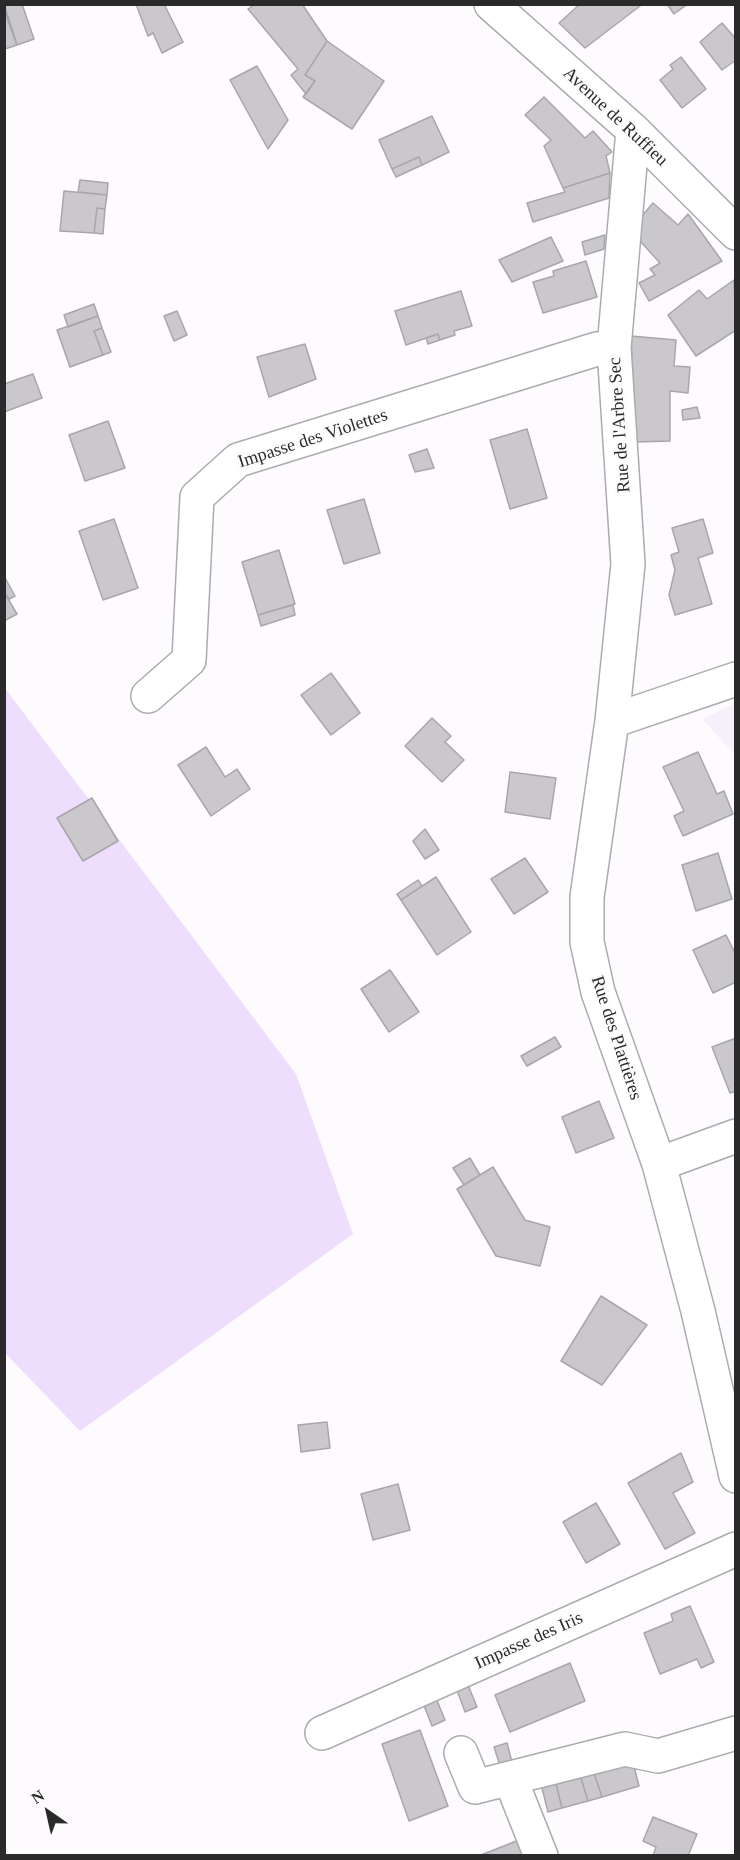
<!DOCTYPE html>
<html>
<head>
<meta charset="utf-8">
<style>
  body { margin:0 }
  #map { position:relative; width:740px; height:1860px; overflow:hidden; background:#fdfbfe; font-family:"Times New Roman",serif }
  canvas { display:block }
  .frame { position:absolute; inset:0; border:6px solid #2b2a2b; pointer-events:none }
  .north { position:absolute; left:18px; top:1782px; width:60px; height:60px; -webkit-text-stroke:4px #fdfbfe; paint-order:stroke; rotate:326deg; font-size:16px; font-weight:700; line-height:24px; text-align:center; color:#2b2a2b }
  .north::after { content:''; display:block; margin:auto; width:21px; height:27px; background:#2b2a2b; clip-path:polygon(50% 0,100% 100%,50% 72%,0 100%) }
</style>
</head>
<body>
<div id="map">
<canvas width="740" height="1860"></canvas>
<div class="frame"></div>
<div class="north">N</div>
</div>
<script>
const ctx = document.querySelector('canvas').getContext('2d');
ctx.lineJoin = 'round';
function fillPath(path, color) {
  ctx.fillStyle = color;
  ctx.fill(path, 'evenodd');
}
function stroke(path, color, width, dash) {
  ctx.strokeStyle = color;
  ctx.lineWidth = width;
  ctx.lineCap = dash ? 'butt' : 'round';
  ctx.setLineDash(dash || []);
  ctx.stroke(path);
}
function label(font, color, halo, rows, align = 'center') {
  ctx.font = font + ' "Times New Roman",serif';
  ctx.lineWidth = 6;
  ctx.setLineDash([]);
  ctx.textBaseline = 'middle';
  ctx.strokeStyle = halo;
  ctx.fillStyle = color;
  for (const [text, x, y, turn = 0] of rows) {
    ctx.save();
    ctx.translate(x, y);
    ctx.rotate((+turn || 0) * Math.PI / 180);
    ctx.textAlign = isNaN(turn) ? turn : align;
    if (halo) ctx.strokeText(text, 0, 0);
    ctx.fillText(text, 0, 0);
    ctx.restore();
  }
}
const built = new Path2D(`
  M 735,703 L 735,755 L 702,719 Z`);
const green = new Path2D(`
  M 4,687 L 296,1074 L 353,1234 L 80,1431 L 5,1353 Z`);
const building = new Path2D(`
  M 4,4 L 22,4 L 34,39 L 17,45 Z
  M 136,4 L 164,4 L 183,42 L 162,53 L 153,33 L 148,36 Z
  M 255,4 L 302,4 L 327,41 L 305,75 L 315,81 L 306,94 L 291,75 L 298,69 L 248,9 Z
  M 580,4 L 639,4 L 640,6 L 585,48 L 559,23 Z
  M 667,4 L 684,4 L 685,6 L 674,14 Z
  M 4,10 L 17,45 L 5,49 L 4,46 Z
  M 722,23 L 736,39 L 736,60 L 722,70 L 700,42 Z
  M 327,41 L 384,81 L 352,129 L 303,97 L 315,81 L 305,75 Z
  M 681,57 L 706,89 L 682,108 L 660,80 L 673,69 L 670,65 Z
  M 257,66 L 288,120 L 268,149 L 230,80 Z
  M 544,97 L 585,138 L 593,131 L 612,152 L 606,156 L 610,173 L 563,188 L 544,146 L 551,140 L 525,115 Z
  M 432,116 L 449,152 L 422,165 L 419,157 L 392,169 L 379,140 Z
  M 419,157 L 422,165 L 396,177 L 392,169 Z
  M 610,173 L 609,198 L 533,222 L 527,203 L 565,192 L 563,188 Z
  M 80,180 L 108,183 L 107,195 L 78,192 Z
  M 64,191 L 107,195 L 105,209 L 97,208 L 94,233 L 60,231 Z
  M 653,203 L 678,225 L 688,214 L 722,261 L 649,301 L 639,283 L 655,275 L 650,269 L 660,263 L 630,230 Z
  M 97,208 L 105,209 L 103,234 L 94,233 Z
  M 605,235 L 604,249 L 585,255 L 582,242 Z
  M 551,237 L 563,261 L 512,282 L 499,260 Z
  M 586,261 L 597,297 L 543,313 L 533,282 L 554,276 L 553,271 Z
  M 734,280 L 736,330 L 696,356 L 668,315 L 699,290 L 707,299 Z
  M 461,291 L 472,326 L 454,331 L 455,335 L 440,340 L 438,334 L 406,345 L 395,311 Z
  M 94,304 L 98,316 L 68,327 L 64,315 Z
  M 177,311 L 187,335 L 174,341 L 164,316 Z
  M 98,316 L 102,328 L 94,331 L 103,355 L 70,367 L 57,330 Z
  M 102,328 L 111,352 L 103,355 L 94,331 Z
  M 438,334 L 440,340 L 428,344 L 426,338 Z
  M 631,336 L 676,340 L 674,366 L 690,367 L 688,393 L 670,391 L 670,441 L 636,442 Z
  M 305,344 L 316,379 L 269,397 L 257,357 Z
  M 33,374 L 42,398 L 4,412 L 4,384 Z
  M 697,407 L 700,418 L 683,420 L 682,410 Z
  M 108,421 L 125,468 L 85,481 L 69,435 Z
  M 527,429 L 547,498 L 510,509 L 490,440 Z
  M 427,449 L 434,468 L 415,472 L 409,455 Z
  M 364,499 L 380,553 L 344,564 L 327,510 Z
  M 114,519 L 138,588 L 103,600 L 79,531 Z
  M 703,519 L 713,553 L 698,558 L 712,604 L 675,615 L 669,595 L 675,570 L 671,555 L 679,552 L 672,528 Z
  M 279,550 L 295,604 L 258,615 L 242,562 Z
  M 4,576 L 15,596 L 9,599 L 4,592 Z
  M 4,592 L 17,614 L 4,621 Z
  M 293,605 L 295,615 L 261,626 L 258,615 Z
  M 331,673 L 360,713 L 331,735 L 301,695 Z
  M 432,718 L 451,736 L 445,742 L 464,760 L 442,782 L 405,746 Z
  M 206,747 L 225,777 L 237,769 L 250,789 L 211,816 L 178,765 Z
  M 698,752 L 717,794 L 724,791 L 733,814 L 683,836 L 674,816 L 684,811 L 663,767 Z
  M 510,772 L 556,778 L 550,819 L 505,812 Z
  M 92,798 L 118,841 L 83,861 L 57,818 Z
  M 425,829 L 439,850 L 425,859 L 413,841 Z
  M 718,853 L 732,899 L 696,911 L 682,865 Z
  M 525,858 L 548,892 L 514,914 L 491,879 Z
  M 436,877 L 471,932 L 437,955 L 401,900 Z
  M 418,880 L 422,886 L 401,900 L 397,894 Z
  M 726,935 L 736,955 L 736,982 L 713,993 L 693,950 Z
  M 390,970 L 419,1012 L 389,1032 L 361,989 Z
  M 555,1037 L 561,1047 L 527,1066 L 521,1056 Z
  M 736,1038 L 736,1091 L 730,1093 L 712,1047 Z
  M 599,1101 L 614,1138 L 576,1153 L 562,1117 Z
  M 470,1158 L 480,1175 L 464,1185 L 453,1168 Z
  M 493,1167 L 525,1220 L 550,1227 L 540,1266 L 496,1256 L 457,1189 Z
  M 601,1296 L 647,1325 L 602,1385 L 561,1361 Z
  M 327,1422 L 330,1448 L 301,1452 L 298,1425 Z
  M 681,1453 L 693,1482 L 673,1493 L 695,1533 L 665,1549 L 628,1483 Z
  M 398,1484 L 410,1530 L 373,1540 L 361,1494 Z
  M 596,1503 L 620,1544 L 586,1563 L 563,1522 Z
  M 690,1606 L 714,1662 L 701,1668 L 697,1659 L 660,1674 L 644,1633 L 673,1621 L 671,1614 Z
  M 570,1663 L 585,1701 L 510,1732 L 495,1695 Z
  M 468,1685 L 477,1707 L 465,1712 L 457,1690 Z
  M 436,1698 L 445,1720 L 432,1726 L 423,1703 Z
  M 420,1730 L 448,1806 L 409,1821 L 382,1744 Z
  M 507,1743 L 513,1766 L 501,1769 L 494,1747 Z
  M 633,1762 L 639,1786 L 602,1797 L 594,1773 Z
  M 594,1773 L 602,1797 L 588,1801 L 581,1778 Z
  M 581,1778 L 588,1801 L 562,1808 L 556,1784 Z
  M 556,1784 L 562,1808 L 548,1812 L 542,1788 Z
  M 653,1817 L 697,1834 L 688,1856 L 653,1856 L 656,1847 L 643,1841 Z
  M 519,1840 L 525,1856 L 481,1856 L 481,1855 Z`);
const street = new Path2D(`
  M 491,4 L 633,130 L 736,233
  M 633,130 L 614,348 L 628,564 L 612,721 L 587,897 L 587,942 L 598,992 L 659,1164 L 698,1311 L 736,1476
  M 148,696 L 189,660 L 197,497 L 238,460 L 597,349 L 614,348
  M 612,721 L 736,679
  M 659,1164 L 736,1136
  M 322,1733 L 736,1549
  M 461,1753 L 475,1787 L 625,1749 L 658,1756 L 736,1733
  M 510,1778 L 541,1856`);
const streetNames = [
  ["Avenue de Ruffieu",615,117,43],
  ["Rue de l'Arbre Sec",620,425,-94],
  ["Impasse des Violettes",313,439,-18],
  ["Rue des Plattières",616,1038,72],
  ["Impasse des Iris",529,1641,-24]
];
fillPath(built, '#f6f0fb');
fillPath(green, '#efddfd');
fillPath(building, '#cac8cc');
stroke(building, '#a8a6a9', 1.5);
stroke(street, '#acabae', 36);
stroke(street, '#fff', 33);
label('18px', '#2b2a2b', '#fdfbfe', streetNames);
</script>
</body>
</html>
